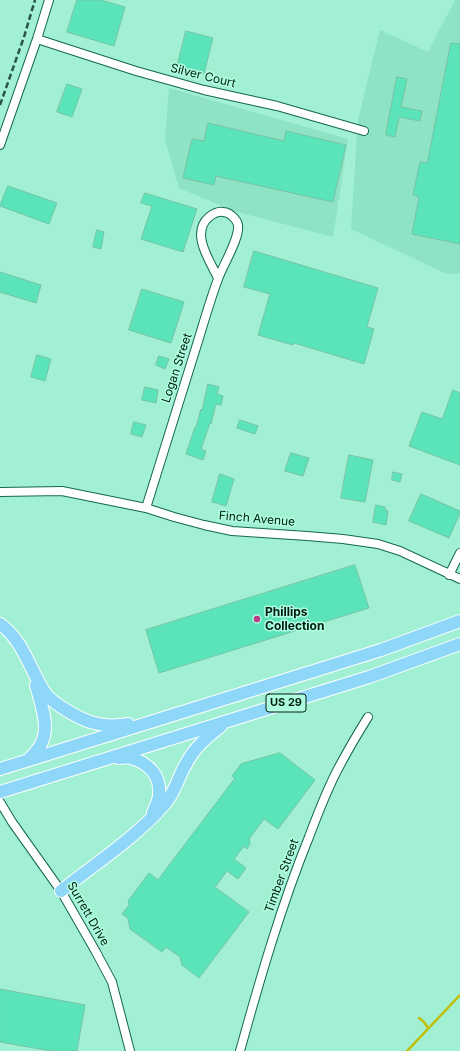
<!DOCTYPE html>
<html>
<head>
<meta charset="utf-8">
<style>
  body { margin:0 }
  canvas { display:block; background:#a2f0d3 }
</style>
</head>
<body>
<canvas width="460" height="1051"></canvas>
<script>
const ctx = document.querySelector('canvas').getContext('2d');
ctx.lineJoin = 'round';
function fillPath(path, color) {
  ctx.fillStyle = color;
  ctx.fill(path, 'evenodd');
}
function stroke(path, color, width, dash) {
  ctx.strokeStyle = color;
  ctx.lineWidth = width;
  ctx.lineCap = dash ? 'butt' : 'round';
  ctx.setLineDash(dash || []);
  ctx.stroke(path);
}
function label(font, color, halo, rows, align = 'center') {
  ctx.font = font + ' Inter,sans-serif';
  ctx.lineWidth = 3;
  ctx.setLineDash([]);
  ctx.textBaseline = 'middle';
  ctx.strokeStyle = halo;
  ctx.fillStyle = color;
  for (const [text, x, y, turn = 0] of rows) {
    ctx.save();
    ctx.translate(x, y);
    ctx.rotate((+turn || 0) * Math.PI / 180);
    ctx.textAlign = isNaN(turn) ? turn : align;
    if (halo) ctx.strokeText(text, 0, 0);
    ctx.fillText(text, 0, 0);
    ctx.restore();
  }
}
const built = new Path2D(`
  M 455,0 L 460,0 L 460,273 L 447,274 L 351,229 L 358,120 L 380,30 L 428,52 Z
  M 169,88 L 348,139 L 333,237 L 234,211 L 179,188 L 165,140 Z`);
const stream = new Path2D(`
  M 419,1018 L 424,1022 L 428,1028
  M 407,1051 L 460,995`);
const building = new Path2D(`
  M 77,0 L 101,0 L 125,7 L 114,46 L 67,32 Z
  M 186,31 L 213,38 L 204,74 L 177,67 Z
  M 451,43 L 460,44 L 460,244 L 412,234 L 419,197 L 413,195 L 420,162 L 427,163 Z
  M 397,77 L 407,79 L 401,107 L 422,111 L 420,121 L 399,117 L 395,137 L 386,135 Z
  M 67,84 L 82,89 L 72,117 L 57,112 Z
  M 208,123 L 284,141 L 286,131 L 346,145 L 333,202 L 216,176 L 214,185 L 183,178 L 192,139 L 204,141 Z
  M 8,186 L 57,203 L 49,224 L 0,206 Z
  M 145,193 L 197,209 L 183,252 L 141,239 L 152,206 L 141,203 Z
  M 97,230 L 104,232 L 101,249 L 93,247 Z
  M 254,251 L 378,288 L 367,327 L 374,329 L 364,364 L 294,343 L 293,345 L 258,335 L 270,294 L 244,287 Z
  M 0,272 L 41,285 L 36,303 L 0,292 Z
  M 142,289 L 184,302 L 171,343 L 129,330 Z
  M 37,355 L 51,359 L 45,381 L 31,377 Z
  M 159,356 L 169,359 L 165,369 L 156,365 Z
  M 208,384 L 219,387 L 217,394 L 223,396 L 221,405 L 216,404 L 211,424 L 210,423 L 201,449 L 206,451 L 203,460 L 186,454 L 195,427 L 196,427 L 201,409 L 202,410 Z
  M 145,387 L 158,390 L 156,403 L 142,400 Z
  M 453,390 L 460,393 L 460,465 L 409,446 L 422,412 L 442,419 Z
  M 240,420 L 258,426 L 255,434 L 237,428 Z
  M 134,422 L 146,425 L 142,437 L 131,434 Z
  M 291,453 L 309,458 L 303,476 L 285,471 Z
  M 349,455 L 373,460 L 365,502 L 341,498 Z
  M 393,472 L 402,474 L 400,482 L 392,480 Z
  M 220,474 L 234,479 L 226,506 L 212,502 Z
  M 421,494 L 460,511 L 460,513 L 449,538 L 409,521 Z
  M 376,505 L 385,507 L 385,510 L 388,511 L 386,525 L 373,522 Z
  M 355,565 L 369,608 L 159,673 L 146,630 Z
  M 280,753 L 315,780 L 278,829 L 264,819 L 249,839 L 250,844 L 247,849 L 244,846 L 234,859 L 246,868 L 238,879 L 227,871 L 215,887 L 249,912 L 199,978 L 182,965 L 180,957 L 166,947 L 162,952 L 130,929 L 128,918 L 122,914 L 129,905 L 128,901 L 149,873 L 158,880 L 235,778 L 232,776 L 241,764 Z
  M 0,989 L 85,1005 L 77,1051 L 51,1051 L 0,1042 Z`);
const minor = new Path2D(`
  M 37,39 L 136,71 L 204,90 L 277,106 L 364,131
  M 0,145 L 37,39 L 49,0
  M 0,492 L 62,491 L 146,508 L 174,517 L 204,525 L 232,531 L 307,536 L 343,539 L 378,544 L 400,551 L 460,579
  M 146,508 C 162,457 178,405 194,354 C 202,329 209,303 218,279 C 223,265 240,238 238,225 C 237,219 229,212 223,212 C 218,211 213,214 209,217 C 190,233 210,261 218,278
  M 449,575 L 460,553
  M 0,802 L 12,822 L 61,891 L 96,952 L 112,982 L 130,1051
  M 240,1051 C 260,979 281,906 309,837 C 318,813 327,789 339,767 C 348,750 358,733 368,717`);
const highway = new Path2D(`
  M 0,624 C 23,640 30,670 45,693 C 53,704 81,720 94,723 C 105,726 117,726 128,724
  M 118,758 C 122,758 127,757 131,758 C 149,763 161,776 159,795 C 159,801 155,807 153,813
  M 28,760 C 32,756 37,751 40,746 C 51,728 41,705 36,685
  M 0,769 L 381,650 L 460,621
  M 0,792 L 369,677 L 460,644
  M 61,891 C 96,863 135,838 164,805 C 175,793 178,777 186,764 C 194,748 207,737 221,726`);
const rail = new Path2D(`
  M 0,105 L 24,37 L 35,0`);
const markers = [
  [257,619,4,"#bc3b86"]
];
const shields = [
  [286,703,40]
];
const shieldNames = [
  ["US 29",286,703]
];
const streetNames = [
  ["Silver Court",203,76,14],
  ["Logan Street",177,368,-72],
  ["Finch Avenue",257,519,5],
  ["Timber Street",282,876,-70],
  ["Surrett Drive",88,914,60]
];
const poiNames = [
  ["Phillips",265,612],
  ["Collection",265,626]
];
fillPath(built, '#8de3c4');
stroke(stream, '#c1bf05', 2.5);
fillPath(building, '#5be4b9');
stroke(building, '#76c3a7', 1);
stroke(minor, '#126850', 10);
stroke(highway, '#fff', 14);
stroke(minor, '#fff', 8);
stroke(highway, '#8ed7f9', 12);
stroke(rail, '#2a5445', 2.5, [6, 3]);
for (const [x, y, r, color] of markers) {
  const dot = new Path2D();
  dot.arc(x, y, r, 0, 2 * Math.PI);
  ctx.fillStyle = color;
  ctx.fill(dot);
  stroke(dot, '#affee0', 1.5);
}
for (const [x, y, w] of shields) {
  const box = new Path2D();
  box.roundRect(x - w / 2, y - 9, w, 18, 3);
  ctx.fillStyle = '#affee0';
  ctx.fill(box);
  stroke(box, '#001e14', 1);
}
label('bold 11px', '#001e14', null, shieldNames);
label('12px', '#001e14', '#affee0', streetNames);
label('bold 12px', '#001e14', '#affee0', poiNames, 'left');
</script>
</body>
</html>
